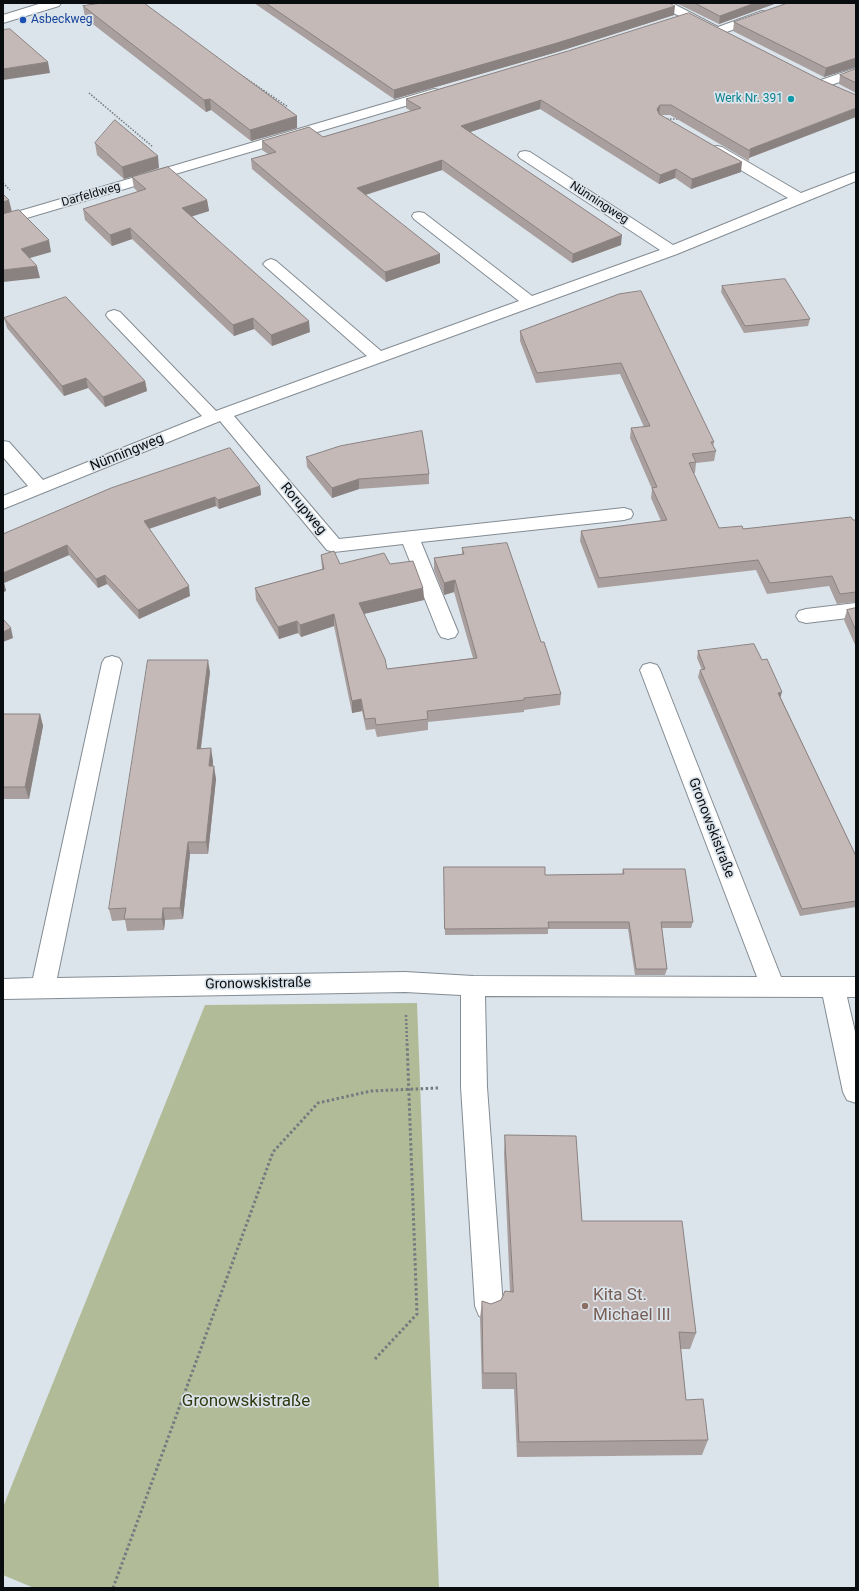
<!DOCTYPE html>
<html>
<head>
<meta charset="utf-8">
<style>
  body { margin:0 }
  #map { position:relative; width:859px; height:1591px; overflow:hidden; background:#dbe4eb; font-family:Roboto,sans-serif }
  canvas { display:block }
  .frame { position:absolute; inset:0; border:4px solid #0a0d10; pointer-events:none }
</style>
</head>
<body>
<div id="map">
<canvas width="859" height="1591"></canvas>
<div class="frame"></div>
</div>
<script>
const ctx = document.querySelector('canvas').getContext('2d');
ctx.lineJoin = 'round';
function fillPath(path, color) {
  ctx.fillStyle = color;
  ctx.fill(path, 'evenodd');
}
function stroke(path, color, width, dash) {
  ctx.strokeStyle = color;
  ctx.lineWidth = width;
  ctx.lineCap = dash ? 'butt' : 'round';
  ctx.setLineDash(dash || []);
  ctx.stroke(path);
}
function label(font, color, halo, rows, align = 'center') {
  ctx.font = font + ' Roboto,sans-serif';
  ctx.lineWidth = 3.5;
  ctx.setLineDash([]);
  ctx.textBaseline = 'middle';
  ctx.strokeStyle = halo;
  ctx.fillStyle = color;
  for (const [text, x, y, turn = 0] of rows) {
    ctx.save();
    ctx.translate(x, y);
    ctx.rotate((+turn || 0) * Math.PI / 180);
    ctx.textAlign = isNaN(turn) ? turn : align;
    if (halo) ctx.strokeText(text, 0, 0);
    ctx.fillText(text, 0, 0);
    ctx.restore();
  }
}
const green = new Path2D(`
  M 417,1003 L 439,1588 L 34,1588 L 3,1575 L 3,1507 L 205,1005 Z`);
const pathFar2 = new Path2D(`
  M 241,75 L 288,107
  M 89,93 L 153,147
  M 664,119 L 679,119
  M 3,183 L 10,190`);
const pathFar1 = new Path2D(`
  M 406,1015 L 407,1042`);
const path = new Path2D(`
  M 375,1359 L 417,1314 L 407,1041
  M 113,1588 L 273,1152 L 318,1103 L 371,1091 L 438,1088`);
const minor = new Path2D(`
  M 42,3 L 61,3 L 59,6 L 3,23 L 3,15 Z
  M 657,3 L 672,3 L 718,27 L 762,11 L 766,12 L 768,15 L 766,18 L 718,35 L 659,6 Z
  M 856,68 L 856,76 L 823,88 L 818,87 L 816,84 L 818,81 Z
  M 434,89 L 439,90 L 441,93 L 439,96 L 3,225 L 3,216 Z
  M 717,146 L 722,147 L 801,193 L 856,172 L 856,181 L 677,254 L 234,416 L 339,539 L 624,508 L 631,510 L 633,514 L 631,518 L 624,520 L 421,542 L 458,632 L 455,637 L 448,639 L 441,637 L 438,632 L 403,544 L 334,552 L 327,550 L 220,421 L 3,509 L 3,496 L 28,486 L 3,457 L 3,441 L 9,442 L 43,480 L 202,416 L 108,318 L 106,315 L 108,312 L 114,310 L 120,312 L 216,411 L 367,356 L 266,267 L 263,264 L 266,261 L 271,259 L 276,261 L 381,351 L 519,301 L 414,219 L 412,216 L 414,213 L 419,212 L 424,213 L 532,296 L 660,250 L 520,158 L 518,155 L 520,152 L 525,151 L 530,152 L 673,245 L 788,198 L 712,153 L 710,150 L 712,147 Z
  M 856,603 L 856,617 L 806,623 L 799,621 L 796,616 L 799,611 L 806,609 Z
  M 112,656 L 119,658 L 122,663 L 57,978 L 405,972 L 473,976 L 757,977 L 640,670 L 643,665 L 650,663 L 657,665 L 660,670 L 781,977 L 856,977 L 856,997 L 847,997 L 856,1036 L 856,1103 L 847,1100 L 843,1092 L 823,997 L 485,996 L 487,1087 L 503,1306 L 499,1316 L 489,1320 L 479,1316 L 475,1306 L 461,1087 L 461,995 L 405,992 L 3,999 L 3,979 L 33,978 L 102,663 L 105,658 Z`);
const wall = new Path2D(`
  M 254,3 L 669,3 L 674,15 L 557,52 L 394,99 Z
  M 676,3 L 777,3 L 719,24 Z
  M 856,3 L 856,67 L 824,77 L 733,31 L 734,22 Z
  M 83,6 L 297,128 L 251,141 L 211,110 L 206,112 L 85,18 Z
  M 856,69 L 856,93 L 839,84 L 840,75 Z
  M 819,79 L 749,158 L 749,161 L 670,115 L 660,115 L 741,172 L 691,189 L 675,178 L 659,184 L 540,109 L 470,132 L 621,245 L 572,263 L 442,170 L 366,195 L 440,263 L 386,282 L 252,169 L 251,159 L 268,154 L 262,150 L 262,141 L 323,137 L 411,111 L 406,108 L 406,99 Z
  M 95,143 L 159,168 L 124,179 L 97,155 Z
  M 132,177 L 207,200 L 209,211 L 192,216 L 310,332 L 272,346 L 254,329 L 234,336 L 132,239 L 112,246 L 85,220 L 83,209 L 138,192 L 134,188 Z
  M 722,286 L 810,319 L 808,326 L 744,333 L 721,292 Z
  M 619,294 L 714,442 L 713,446 L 716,451 L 714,461 L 696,463 L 695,473 L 693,473 L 719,528 L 743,529 L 856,520 L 856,602 L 837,604 L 829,586 L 767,594 L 756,570 L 598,588 L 580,541 L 581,531 L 661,521 L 651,498 L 652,489 L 630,438 L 631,428 L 644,427 L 620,374 L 536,383 L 520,341 L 520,331 Z
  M 4,318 L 145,381 L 147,391 L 105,407 L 88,388 L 64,396 L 7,328 Z
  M 306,457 L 429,474 L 429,484 L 359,489 L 332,498 L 307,467 Z
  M 260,486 L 261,495 L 219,509 L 216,506 L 149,529 L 190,596 L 139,619 L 107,584 L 98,588 L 69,555 L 4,583 L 6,591 L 3,592 L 3,534 Z
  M 462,548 L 541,642 L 561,694 L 560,705 L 524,710 L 524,712 L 428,722 L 428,730 L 377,737 L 375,729 L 366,730 L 362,711 L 352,713 L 334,626 L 301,637 L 298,633 L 279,639 L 256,600 L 255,588 L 322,569 L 321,555 L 340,564 L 390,564 L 423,588 L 424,600 L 364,614 L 387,669 L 473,658 L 454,592 L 444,595 L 434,570 L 434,558 L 462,554 Z
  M 856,608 L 856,647 L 844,620 L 847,610 Z
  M 698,651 L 781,698 L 856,856 L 856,907 L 800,916 L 698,677 L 700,670 L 702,670 L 697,658 Z
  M 210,672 L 201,749 L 213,761 L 213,766 L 216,779 L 208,854 L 190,854 L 183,919 L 165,920 L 164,930 L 127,931 L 125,920 L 112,921 L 109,909 Z
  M 3,714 L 40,714 L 43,726 L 29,799 L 3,799 Z
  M 444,867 L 545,875 L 622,874 L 623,869 L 693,922 L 691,928 L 662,928 L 667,969 L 665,975 L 635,975 L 628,929 L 548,929 L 548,934 L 445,935 Z
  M 505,1135 L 582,1221 L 696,1333 L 690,1349 L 681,1349 L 686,1400 L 708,1440 L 702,1455 L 517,1457 L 514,1389 L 482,1389 L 480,1318 L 482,1301 L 491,1304 L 501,1300 L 510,1292 L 504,1154 Z`);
const shadedWall = new Path2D(`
  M 755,3 L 777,3 L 719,24 L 720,16 Z
  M 675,6 L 674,15 L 557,52 L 394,99 L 394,90 Z
  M 856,58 L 856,67 L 824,77 L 826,68 Z
  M 48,62 L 50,73 L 3,80 L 3,69 Z
  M 210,99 L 211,110 L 206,112 L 204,100 Z
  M 541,100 L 540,109 L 461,135 L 461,126 Z
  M 660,105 L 659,115 L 657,109 Z
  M 856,108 L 856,117 L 749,158 L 750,151 L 750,149 Z
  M 297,116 L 297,128 L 251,141 L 250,130 Z
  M 158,156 L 159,168 L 124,179 L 122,167 Z
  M 442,160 L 442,170 L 358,197 L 357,188 Z
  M 742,162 L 741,172 L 691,189 L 692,179 Z
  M 676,169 L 675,178 L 659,184 L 660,175 Z
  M 9,200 L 12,212 L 3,215 L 3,202 Z
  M 207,200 L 209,211 L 184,219 L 182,208 Z
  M 130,228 L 132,239 L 112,246 L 110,235 Z
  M 622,235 L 621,245 L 572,263 L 573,254 Z
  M 49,240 L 51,252 L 23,260 L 21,249 Z
  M 440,254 L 440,263 L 386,282 L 385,272 Z
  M 37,266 L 40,278 L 3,282 L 3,270 Z
  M 253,318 L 254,329 L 234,336 L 233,325 Z
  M 309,321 L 310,332 L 272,346 L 271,335 Z
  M 86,378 L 88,388 L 64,396 L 62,386 Z
  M 145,381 L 147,391 L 105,407 L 103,397 Z
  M 359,479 L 359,489 L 332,498 L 332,488 Z
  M 260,486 L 261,495 L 219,509 L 218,500 Z
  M 215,497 L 216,506 L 145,530 L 144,521 Z
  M 67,545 L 69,555 L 4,583 L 6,591 L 3,592 L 3,573 Z
  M 105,575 L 107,584 L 98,588 L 96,579 Z
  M 455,580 L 454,592 L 444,595 L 444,583 Z
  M 189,586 L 190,596 L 139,619 L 138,610 Z
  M 423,588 L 424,600 L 359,615 L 359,603 Z
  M 334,614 L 334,626 L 301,637 L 300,625 Z
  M 297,621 L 298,633 L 279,639 L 278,627 Z
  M 11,628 L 13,638 L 3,642 L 3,632 Z
  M 208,660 L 210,672 L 199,761 L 197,749 Z
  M 782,692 L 780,699 L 778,693 Z
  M 361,699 L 362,711 L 352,713 L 352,701 Z
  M 40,714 L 43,726 L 29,799 L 25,787 Z
  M 211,748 L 213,761 L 211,779 L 209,766 Z
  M 214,766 L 216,779 L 208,854 L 206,842 Z
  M 188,842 L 190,854 L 183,919 L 180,908 Z
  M 163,908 L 165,920 L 164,930 L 162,919 Z`);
const building = new Path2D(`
  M 102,3 L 144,3 L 297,116 L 250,130 L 210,99 L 204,100 L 83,6 Z
  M 266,3 L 669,3 L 675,6 L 557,43 L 394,90 Z
  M 695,3 L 755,3 L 720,16 Z
  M 788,3 L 856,3 L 856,58 L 826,68 L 734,22 Z
  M 689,13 L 819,79 L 856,95 L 856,108 L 750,149 L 750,151 L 671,105 L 660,105 L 657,109 L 659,114 L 742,162 L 692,179 L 676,169 L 660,175 L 541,100 L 461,126 L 622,235 L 573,254 L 442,160 L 357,188 L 440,254 L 385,272 L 251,159 L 276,152 L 262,141 L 309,127 L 323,137 L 421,108 L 406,99 L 568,51 Z
  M 10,29 L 48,62 L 3,69 L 3,30 Z
  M 856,69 L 856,83 L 840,75 Z
  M 115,120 L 158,156 L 122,167 L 95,143 Z
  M 168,167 L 207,200 L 182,208 L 309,321 L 271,335 L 253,318 L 233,325 L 130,228 L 110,235 L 83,209 L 146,189 L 132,177 Z
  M 3,194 L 9,200 L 3,202 Z
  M 19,210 L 49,240 L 21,249 L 37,266 L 3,270 L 3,214 Z
  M 785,279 L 810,319 L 745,326 L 722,286 Z
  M 641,291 L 714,442 L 711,442 L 716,451 L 692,454 L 696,462 L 689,463 L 719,528 L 742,526 L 743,529 L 851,517 L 853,520 L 856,520 L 856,592 L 840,594 L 832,576 L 770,583 L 758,560 L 599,578 L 581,531 L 667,520 L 652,488 L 657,487 L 631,428 L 650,426 L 621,363 L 537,373 L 520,331 L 619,294 Z
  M 66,297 L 145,381 L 103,397 L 86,378 L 62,386 L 4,318 Z
  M 422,431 L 429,474 L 359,479 L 332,488 L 306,457 L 340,446 Z
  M 230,448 L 260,486 L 218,500 L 215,497 L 144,521 L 189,586 L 138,610 L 105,575 L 96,579 L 67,545 L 3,573 L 3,534 L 111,488 Z
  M 507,543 L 541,642 L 544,642 L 561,694 L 524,698 L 524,700 L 427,711 L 428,719 L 376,725 L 375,718 L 365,719 L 361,699 L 352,701 L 334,614 L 300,625 L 297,621 L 278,627 L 255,588 L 324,569 L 321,555 L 334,551 L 340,564 L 384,553 L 390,564 L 413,561 L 423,588 L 359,603 L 385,659 L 387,669 L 477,658 L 455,580 L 444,583 L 434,558 L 464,554 L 462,548 Z
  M 856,608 L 856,631 L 847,610 Z
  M 3,619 L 11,628 L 3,632 Z
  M 754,644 L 762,660 L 767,659 L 782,692 L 778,693 L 856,856 L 856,901 L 802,909 L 700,670 L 705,669 L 698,651 Z
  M 148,660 L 208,660 L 197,749 L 211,748 L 209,766 L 214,766 L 206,842 L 188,842 L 180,908 L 163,908 L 162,919 L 124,919 L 126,908 L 109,909 Z
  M 3,714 L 40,714 L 25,787 L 3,787 Z
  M 444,867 L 545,867 L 545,875 L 624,874 L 623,869 L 685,869 L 693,922 L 661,922 L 667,969 L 636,969 L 629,922 L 548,922 L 549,928 L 445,929 Z
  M 505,1135 L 576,1136 L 582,1221 L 682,1221 L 696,1333 L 679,1332 L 686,1400 L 703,1399 L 708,1440 L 519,1442 L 516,1373 L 483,1373 L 482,1301 L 491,1304 L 501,1300 L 505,1291 L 513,1292 Z`);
const markers = [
  [23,20,4,"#1a4fb4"],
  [791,99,4,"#0f9aa8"],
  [585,1306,4,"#8d6e63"]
];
const farTransitnames = [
  ["Asbeckweg",31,20]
];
const farCulturenames = [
  ["Werk Nr. 391",783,99]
];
const farStreetnames = [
  ["Darfeldweg",91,195,-16],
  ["Nünningweg",599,203,33]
];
const streetNames = [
  ["Nünningweg",127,453,-22],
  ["Rorupweg",303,509,50],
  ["Gronowskistraße",711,828,69],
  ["Gronowskistraße",258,984,-1]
];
const nearEducationnames = [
  ["Kita St.",593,1296],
  ["Michael III",593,1316]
];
const nearParknames = [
  ["Gronowskistraße",246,1402]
];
fillPath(green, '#b2bb97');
stroke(minor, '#848c93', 2);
stroke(pathFar2, '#747a7f', 1.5, [1.5, 1.5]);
stroke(pathFar1, '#747a7f', 2.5, [2, 2]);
stroke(path, '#747a7f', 3, [2.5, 2.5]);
fillPath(minor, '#fff');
fillPath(wall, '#a99f9e');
fillPath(shadedWall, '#8a8281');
fillPath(building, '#c5b9b8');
stroke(building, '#8a8281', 1);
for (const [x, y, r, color] of markers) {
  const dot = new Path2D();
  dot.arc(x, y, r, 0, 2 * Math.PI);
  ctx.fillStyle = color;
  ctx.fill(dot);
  stroke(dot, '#dbe4eb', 1.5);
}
label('12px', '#164399', '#dbe4eb', farTransitnames, 'left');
label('12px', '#0d838f', '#dbe4eb', farCulturenames, 'right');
label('12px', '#0a0d10', '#dbe4eb', farStreetnames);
label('14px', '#0a0d10', '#dbe4eb', streetNames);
label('17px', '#785e54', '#dbe4eb', nearEducationnames, 'left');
label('17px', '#31390f', '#dbe4eb', nearParknames);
</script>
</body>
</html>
